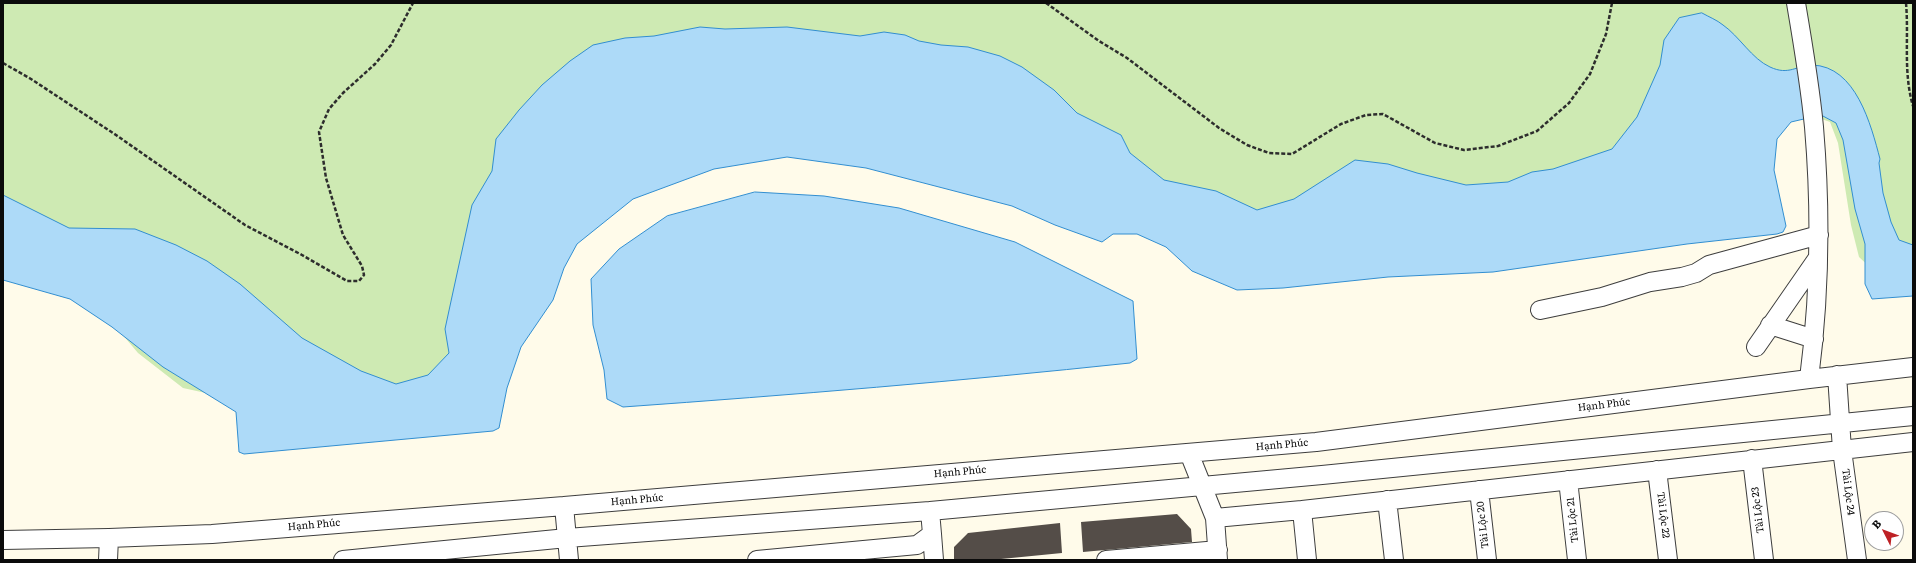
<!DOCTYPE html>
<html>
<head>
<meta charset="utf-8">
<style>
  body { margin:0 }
  #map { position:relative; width:1916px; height:563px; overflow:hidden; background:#fffbea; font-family:Literata,serif }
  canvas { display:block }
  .frame { position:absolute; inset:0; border:4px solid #0b0b0b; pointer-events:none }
  .north { position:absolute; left:1864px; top:511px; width:40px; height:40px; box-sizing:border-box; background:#fff; border:1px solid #9d9d9d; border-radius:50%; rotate:312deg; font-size:11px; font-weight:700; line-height:16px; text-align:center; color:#0b0b0b }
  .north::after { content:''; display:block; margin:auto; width:14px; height:18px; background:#be2125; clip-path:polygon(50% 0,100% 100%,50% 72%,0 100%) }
</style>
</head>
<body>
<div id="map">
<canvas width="1916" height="563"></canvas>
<div class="frame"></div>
<div class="north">B</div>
</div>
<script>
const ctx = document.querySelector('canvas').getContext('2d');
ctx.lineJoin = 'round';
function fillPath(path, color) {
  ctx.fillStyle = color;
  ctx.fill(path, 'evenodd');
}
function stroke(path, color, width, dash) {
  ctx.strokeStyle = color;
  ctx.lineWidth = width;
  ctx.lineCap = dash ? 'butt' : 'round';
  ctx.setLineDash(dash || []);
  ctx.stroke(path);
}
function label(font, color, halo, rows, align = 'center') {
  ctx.font = font + ' Literata,serif';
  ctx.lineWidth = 4;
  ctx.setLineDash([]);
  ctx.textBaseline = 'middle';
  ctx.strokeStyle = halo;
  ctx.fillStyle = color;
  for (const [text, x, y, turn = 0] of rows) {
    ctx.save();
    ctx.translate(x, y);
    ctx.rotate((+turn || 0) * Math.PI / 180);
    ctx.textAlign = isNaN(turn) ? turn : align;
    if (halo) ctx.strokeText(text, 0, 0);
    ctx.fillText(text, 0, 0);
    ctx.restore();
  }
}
const green = new Path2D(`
  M 3,3 L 1913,3 L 1913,281 L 1874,271 L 1859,257 L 1851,225 L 1838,143 L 1830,122 C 1810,114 1797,116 1778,124 L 1285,231 L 1116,184 L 644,135 L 432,401 L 224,397 L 183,388 L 138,353 L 111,321 L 78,297 L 3,275 Z`);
const water = new Path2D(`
  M 1702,13 C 1709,17 1717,20 1723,25 C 1739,36 1752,59 1770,67 C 1789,76 1797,65 1812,65 C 1856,66 1871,125 1880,159 L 1879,163 L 1883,193 L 1891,222 L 1899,240 L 1913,245 L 1913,296 L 1872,299 L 1865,284 L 1865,244 L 1855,209 L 1843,140 L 1836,123 L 1821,115 L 1791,122 L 1777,139 L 1774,170 L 1786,226 L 1783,232 L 1777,234 L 1687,244 L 1493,272 L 1388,277 L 1283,288 L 1237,290 L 1192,271 L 1166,247 L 1137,234 L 1113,234 L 1102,242 L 1055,225 L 1012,206 L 866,168 L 787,157 L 714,169 L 633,199 L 577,244 L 564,268 L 553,300 L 521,347 L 507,388 L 499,428 L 493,431 L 244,454 L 239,452 L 236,412 L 163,367 L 112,327 L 70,299 L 3,280 L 3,195 L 69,228 L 135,229 L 176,245 L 207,261 L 240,284 L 302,338 L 361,371 L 396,384 L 428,375 L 449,353 L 445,329 L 453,292 L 472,205 L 492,171 L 496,139 L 519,110 L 542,85 L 570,61 L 593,45 L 625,38 L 654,36 L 700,27 L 725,29 L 787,27 L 860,36 L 884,32 L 905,35 L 919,41 L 941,45 L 968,47 L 1000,56 L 1022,67 L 1054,90 L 1077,113 L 1121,135 L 1130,153 L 1164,180 L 1216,191 L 1257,210 L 1294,199 L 1355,160 L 1388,164 L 1417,173 L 1466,185 L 1508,182 L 1532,172 L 1553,169 L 1612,149 L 1637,117 L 1660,65 L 1664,40 L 1679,18 Z
  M 755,192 L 824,196 L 899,208 L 1015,242 L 1133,301 L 1137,359 L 1130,363 C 961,381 792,395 623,407 L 607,399 L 604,370 L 593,325 L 591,279 L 619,249 L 667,216 Z`);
const building = new Path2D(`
  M 1177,514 L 1191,529 L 1192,542 L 1083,552 L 1081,522 Z
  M 1060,523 L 1062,553 L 991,560 L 954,560 L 954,547 L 968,533 Z`);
const path = new Path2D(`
  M 1046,3 L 1099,41 L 1127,58 L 1219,128 L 1247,145 L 1269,153 L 1292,154 L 1341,124 L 1366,115 L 1383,114 L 1435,143 L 1464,150 L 1498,146 L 1537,131 L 1569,103 L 1590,74 L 1606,34 L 1612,3
  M 1906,3 C 1909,38 1903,72 1913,106
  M 3,63 L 31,79 L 116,135 L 245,225 L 302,255 L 347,281 L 359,281 L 364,275 L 362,266 L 343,235 L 326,178 L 319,132 L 329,109 L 343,93 L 375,64 L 391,45 L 413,3`);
const minor = new Path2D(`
  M 1796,3 C 1803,44 1810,85 1814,127 C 1821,210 1820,295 1809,379
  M 1540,310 L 1602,297 L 1650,282 L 1682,277 L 1696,273 L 1709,265 L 1819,235
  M 1770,325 L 1814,339
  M 1756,347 L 1817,259
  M 1837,375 L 1842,450 L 1857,560
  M 1189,453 L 1215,518 L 1218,560
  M 1752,459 L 1764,560
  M 1657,470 L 1668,560
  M 1568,480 L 1577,560
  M 1479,490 L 1487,560
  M 1387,500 L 1394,560
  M 564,506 L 569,560
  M 1302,510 L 1307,560
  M 1215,518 L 1302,510 L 1913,442
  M 932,534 L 934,560
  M 3,540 L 109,538 L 212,534 L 564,506 L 1316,442 L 1809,379 L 1913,367
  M 108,560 L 109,538
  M 343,560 L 567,538 L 930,511 L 1322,475 L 1913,416
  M 757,560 L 917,545 L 932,534 L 930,511
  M 1106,560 L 1218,550`);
const streetNames = [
  ["Hạnh Phúc",1604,405,-7],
  ["Hạnh Phúc",1282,445,-5],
  ["Hạnh Phúc",960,472,-5],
  ["Tài Lộc 24",1848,492,83],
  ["Hạnh Phúc",637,500,-5],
  ["Tài Lộc 23",1758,510,-97],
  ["Tài Lộc 22",1663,515,83],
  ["Tài Lộc 21",1573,520,-96],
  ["Hạnh Phúc",314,525,-5],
  ["Tài Lộc 20",1483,525,-96]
];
fillPath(green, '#ceeab3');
fillPath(water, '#addaf8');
stroke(water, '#328ed0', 1);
fillPath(building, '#544d48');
stroke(minor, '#3e3e3e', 20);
stroke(path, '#2d2d2d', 2.5, [4, 2]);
stroke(minor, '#fff', 18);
label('10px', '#0b0b0b', '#fff', streetNames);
</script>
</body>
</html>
